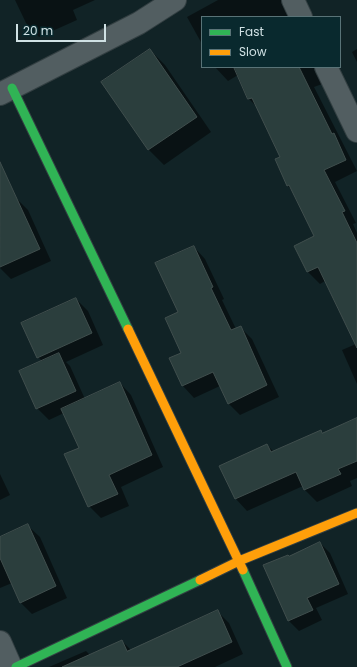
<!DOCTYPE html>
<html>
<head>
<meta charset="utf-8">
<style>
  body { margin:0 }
  #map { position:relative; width:357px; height:667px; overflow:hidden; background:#112326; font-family:Poppins,sans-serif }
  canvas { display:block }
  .legend { position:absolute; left:201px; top:16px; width:140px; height:52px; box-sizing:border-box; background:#09292e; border:1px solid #597377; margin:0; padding:5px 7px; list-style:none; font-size:12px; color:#d0e1e4 }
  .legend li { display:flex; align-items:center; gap:8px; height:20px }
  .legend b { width:20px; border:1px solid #597377 }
  .scale { position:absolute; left:16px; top:24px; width:90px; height:18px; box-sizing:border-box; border:2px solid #d0e1e4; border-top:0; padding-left:5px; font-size:12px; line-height:14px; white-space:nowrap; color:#d0e1e4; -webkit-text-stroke:3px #09292e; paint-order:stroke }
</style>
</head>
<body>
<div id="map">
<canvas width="357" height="667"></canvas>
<ul class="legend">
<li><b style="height:5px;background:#30b455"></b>Fast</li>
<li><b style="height:5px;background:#ff9f0a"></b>Slow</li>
</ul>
<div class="scale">20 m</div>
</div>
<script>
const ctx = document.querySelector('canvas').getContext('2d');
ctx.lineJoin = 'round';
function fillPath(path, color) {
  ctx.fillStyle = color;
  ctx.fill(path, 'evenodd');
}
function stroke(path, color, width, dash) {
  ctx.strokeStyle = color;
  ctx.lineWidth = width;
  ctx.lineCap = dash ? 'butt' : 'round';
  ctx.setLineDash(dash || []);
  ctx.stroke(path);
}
const shadow = new Path2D(`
  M 15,0 L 95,0 L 73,10 L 77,20 L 39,37 L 26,23 Z
  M 218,0 L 281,0 L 290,17 L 202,17 L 202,44 L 187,17 Z
  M 357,49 L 357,62 L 352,52 Z
  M 150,50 L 165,65 L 211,132 L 164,165 L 149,150 Z
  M 215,67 L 314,67 L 322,84 L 314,87 L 357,171 L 335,182 L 356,223 L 353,224 L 357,233 L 357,384 L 342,350 L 356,344 L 325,281 L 320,284 L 308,272 L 296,246 L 315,236 L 293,191 L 288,186 L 276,160 L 281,157 L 257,107 L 249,99 L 238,75 L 228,81 Z
  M 16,198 L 28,210 L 51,261 L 11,279 L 0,268 L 0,205 Z
  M 194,247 L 205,259 L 224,299 L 222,300 L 236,329 L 240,327 L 252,339 L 279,397 L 240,415 L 228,403 L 220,386 L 194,398 L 183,386 L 183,353 L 179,313 Z
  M 76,299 L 88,311 L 103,345 L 66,362 L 70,366 L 85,399 L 120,383 L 131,395 L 163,467 L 121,487 L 129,506 L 101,518 L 89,506 L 66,455 L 80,448 L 64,413 L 49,420 L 37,408 L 42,361 L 38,357 Z
  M 357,419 L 357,478 L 350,481 L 352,486 L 317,502 L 305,490 L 303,486 L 247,511 L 236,499 L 221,466 L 267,445 L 274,452 L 320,431 L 323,434 Z
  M 0,474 L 10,495 L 0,500 Z
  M 28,526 L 40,537 L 67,598 L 32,614 L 20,602 L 12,583 L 0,588 L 0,538 Z
  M 320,543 L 330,553 L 348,594 L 316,608 L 322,620 L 299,631 L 289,621 L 264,566 L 289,557 Z
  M 217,611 L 229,623 L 243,654 L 215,667 L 49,667 L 86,651 L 90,655 L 122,641 L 131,650 Z`);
const building = new Path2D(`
  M 150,49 L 197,117 L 148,150 L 101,82 Z
  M 234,67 L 299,67 L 332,134 L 334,133 L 346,160 L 324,170 L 345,211 L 342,212 L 357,243 L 357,348 L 318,267 L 307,272 L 294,246 L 314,236 L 289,185 L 287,186 L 275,159 L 280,157 L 252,98 L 248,99 Z
  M 0,162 L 40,249 L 0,267 Z
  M 194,246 L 213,287 L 211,288 L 231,330 L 241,326 L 267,385 L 228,404 L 213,372 L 182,386 L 169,358 L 181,353 L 165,318 L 178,312 L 155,263 Z
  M 76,298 L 92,333 L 37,358 L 21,323 Z
  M 59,353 L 76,391 L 36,409 L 19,371 Z
  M 120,382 L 152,455 L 109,475 L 118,494 L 88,507 L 64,454 L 79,448 L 61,409 Z
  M 357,418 L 357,461 L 338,469 L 341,474 L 304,490 L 296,472 L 235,499 L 219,466 L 267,444 L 271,452 L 321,430 L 322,433 Z
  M 28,524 L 56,586 L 20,603 L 0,558 L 0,537 Z
  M 320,542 L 339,584 L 307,598 L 313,610 L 288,621 L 263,565 L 288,555 L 289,556 Z
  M 218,610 L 232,642 L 177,667 L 62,667 L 122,640 L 127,651 Z`);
const street = new Path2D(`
  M 293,0 L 301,17
  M 326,67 L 357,131
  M 0,94 L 139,23 L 175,0
  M 0,642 L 11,667`);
const fast = new Path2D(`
  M 12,88 L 128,329
  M 243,570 L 287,667
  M 16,667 L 200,580`);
const slow = new Path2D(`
  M 128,329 L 243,570
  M 200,580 L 239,561 L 357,513`);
fillPath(shadow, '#0007');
fillPath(building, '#2b3e3d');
stroke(building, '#404e4d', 1);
stroke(street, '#333f42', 24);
stroke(fast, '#333f42', 11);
stroke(slow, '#333f42', 11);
stroke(street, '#525e61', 22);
stroke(fast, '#30b455', 9);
stroke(slow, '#ff9f0a', 9);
</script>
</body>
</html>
